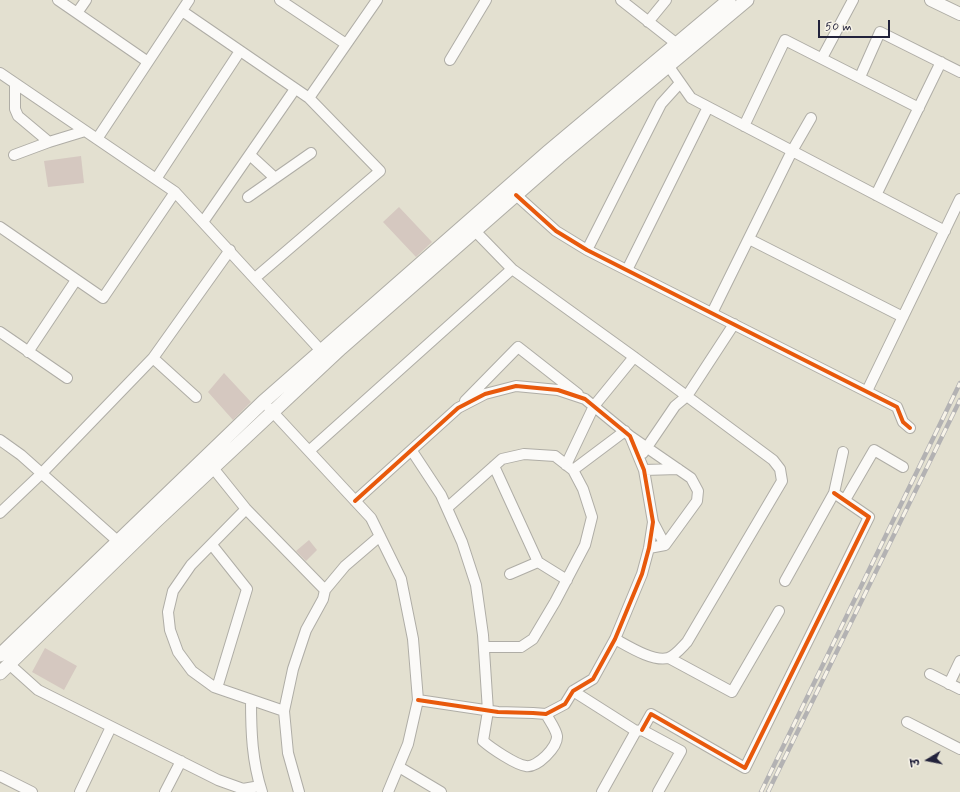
<!DOCTYPE html>
<html>
<head>
<meta charset="utf-8">
<style>
  body { margin:0 }
  #map { position:relative; width:960px; height:792px; overflow:hidden; background:#e3e0d0; font-family:Mynerve,"Playpen Sans Deva",sans-serif }
  canvas { display:block }
  .north { position:absolute; left:908px; top:740px; width:40px; height:40px; -webkit-text-stroke:3px #f7f3e8; paint-order:stroke; rotate:260deg; font-size:11px; font-weight:700; line-height:16px; text-align:center; color:#22223b }
  .north::after { content:''; display:block; margin:auto; width:14px; height:18px; background:#22223b; clip-path:polygon(50% 0,100% 100%,50% 72%,0 100%) }
  .scale { position:absolute; left:818px; top:20px; width:72px; height:18px; box-sizing:border-box; border:2px solid #22223b; border-top:0; padding-left:5px; font-size:12px; line-height:14px; white-space:nowrap; color:#22223b; -webkit-text-stroke:3px #f7f3e8; paint-order:stroke }
</style>
</head>
<body>
<div id="map">
<canvas width="960" height="792"></canvas>
<div class="north">उ</div>
<div class="scale">50 m</div>
</div>
<script>
const ctx = document.querySelector('canvas').getContext('2d');
ctx.lineJoin = 'round';
function fillPath(path, color) {
  ctx.fillStyle = color;
  ctx.fill(path, 'evenodd');
}
function stroke(path, color, width, dash) {
  ctx.strokeStyle = color;
  ctx.lineWidth = width;
  ctx.lineCap = dash ? 'butt' : 'round';
  ctx.setLineDash(dash || []);
  ctx.stroke(path);
}
const building = new Path2D(`
  M 81,156 L 84,183 L 48,187 L 44,161 Z
  M 399,207 L 432,242 L 416,257 L 383,222 Z
  M 224,373 L 251,402 L 233,420 L 208,392 Z
  M 309,540 L 317,550 L 306,561 L 296,551 Z
  M 45,648 L 77,666 L 64,690 L 32,672 Z`);
const minor = new Path2D(`
  M 58,0 L 148,62
  M 280,0 L 346,44
  M 621,0 L 682,48
  M 182,11 L 309,98 L 380,171 L 255,278
  M 77,13 L 86,0
  M 648,22 L 666,0
  M 822,58 L 853,0
  M 450,60 L 486,0
  M 665,61 L 691,98 L 945,231
  M 0,73 L 175,192 L 325,355
  M 860,77 L 880,32 L 960,72
  M 15,83 L 15,109 L 18,116 L 49,142 L 85,131
  M 309,98 L 377,0
  M 744,126 L 785,40 L 919,108
  M 97,139 L 189,0
  M 14,155 L 49,142
  M 250,155 L 275,178
  M 156,179 L 240,51
  M 516,195 L 556,231 L 587,250 L 897,407 L 903,422 L 910,428
  M 876,195 L 941,62
  M 248,197 L 311,153
  M 203,222 L 295,89
  M 0,227 L 103,298 L 175,192
  M 475,231 L 512,269 L 634,357 L 773,460 L 780,469 L 782,481 L 687,642 C 682,647 675,656 668,658 C 653,662 628,646 615,639
  M 749,239 L 903,317
  M 587,250 L 661,104 L 680,83
  M 627,270 L 708,107
  M 712,313 L 792,151 L 811,118
  M 0,332 L 67,378
  M 28,352 L 76,280
  M 153,358 L 196,397
  M 867,391 L 960,199
  M 465,401 L 518,347 L 578,394
  M 269,408 L 371,518 L 401,579 L 413,639 L 418,700 L 408,744 L 388,792
  M 630,436 L 691,478 L 698,491 L 697,501 L 665,545 L 649,548
  M 0,440 L 21,455 L 122,545
  M 309,451 L 512,269
  M 412,451 L 441,495 L 462,542 L 476,585 L 483,635 L 488,711 L 483,741 C 491,748 516,765 526,766 C 537,768 558,747 557,736 C 556,729 549,720 546,714
  M 643,453 L 675,406 L 687,396 L 734,324
  M 566,465 L 594,406 L 634,357
  M 494,466 L 538,562 L 567,580
  M 213,468 L 246,509 L 325,590
  M 573,470 L 625,431
  M 644,470 L 678,469
  M 845,500 L 874,450 L 903,467
  M 355,501 L 458,408 L 485,394 L 516,386 L 558,390 L 585,399 L 630,436 L 644,470 L 653,522 L 649,548 L 642,574 L 615,639 L 593,679 L 573,691 L 565,704 L 546,714 L 533,713 L 498,712 L 418,700
  M 447,508 L 502,459 L 524,454 L 555,456 L 573,470 L 583,489 L 592,517 L 585,545 L 555,602 L 533,639 L 521,647 L 484,647
  M 246,509 L 191,565 L 173,591 L 168,612 L 170,630 L 178,652 L 192,671 L 214,687 L 284,711
  M 0,513 L 42,473 L 153,358 L 230,250
  M 653,522 L 665,545
  M 212,545 L 247,589 L 217,688
  M 510,574 L 538,562
  M 785,581 L 834,493 L 843,452
  M 669,658 L 732,692 L 779,611
  M 9,664 L 38,690 L 218,780 L 243,789 L 260,786
  M 930,674 L 960,689
  M 949,684 L 960,661
  M 573,691 L 636,731
  M 251,700 C 251,732 252,761 262,792
  M 907,722 L 960,749
  M 642,730 L 651,714 L 745,768 L 869,517 L 834,493
  M 399,767 L 441,792
  M 0,776 L 32,792
  M 80,792 L 111,727
  M 165,792 L 181,761
  M 299,792 L 288,753 L 284,711 L 293,669 L 306,630 L 323,599 L 325,590 L 345,566 L 380,536
  M 602,792 L 636,731 L 642,730 L 681,751 L 658,792`);
const tertiary = new Path2D(`
  M 931,0 L 960,14`);
const secondary = new Path2D(`
  M 0,655 L 263,402 L 548,152 L 729,0
  M 0,673 L 155,522 L 341,348 L 559,157 L 747,0`);
const rail = new Path2D(`
  M 761,792 L 960,383
  M 768,792 L 960,400`);
const cycleway = new Path2D(`
  M 516,195 L 556,231 L 587,250 L 897,407 L 903,422 L 910,428
  M 355,501 L 458,408 L 485,394 L 516,386 L 558,390 L 585,399 L 630,436 L 644,470 L 653,522 L 649,548 L 642,574 L 615,639 L 593,679 L 573,691 L 565,704 L 546,714 L 533,713 L 498,712 L 418,700
  M 642,730 L 651,714 L 745,768 L 869,517 L 834,493`);
fillPath(building, '#d5c8c0');
stroke(minor, '#afada6', 12);
stroke(tertiary, '#afada6', 14);
stroke(secondary, '#afada6', 15);
stroke(minor, '#fbfaf8', 10);
stroke(tertiary, '#fbfaf8', 12);
stroke(secondary, '#fbfaf8', 13);
stroke(rail, '#b3b2b3', 4.5);
stroke(rail, '#f7f3e8', 3, [9]);
stroke(cycleway, '#e8590c', 4);
</script>
</body>
</html>
